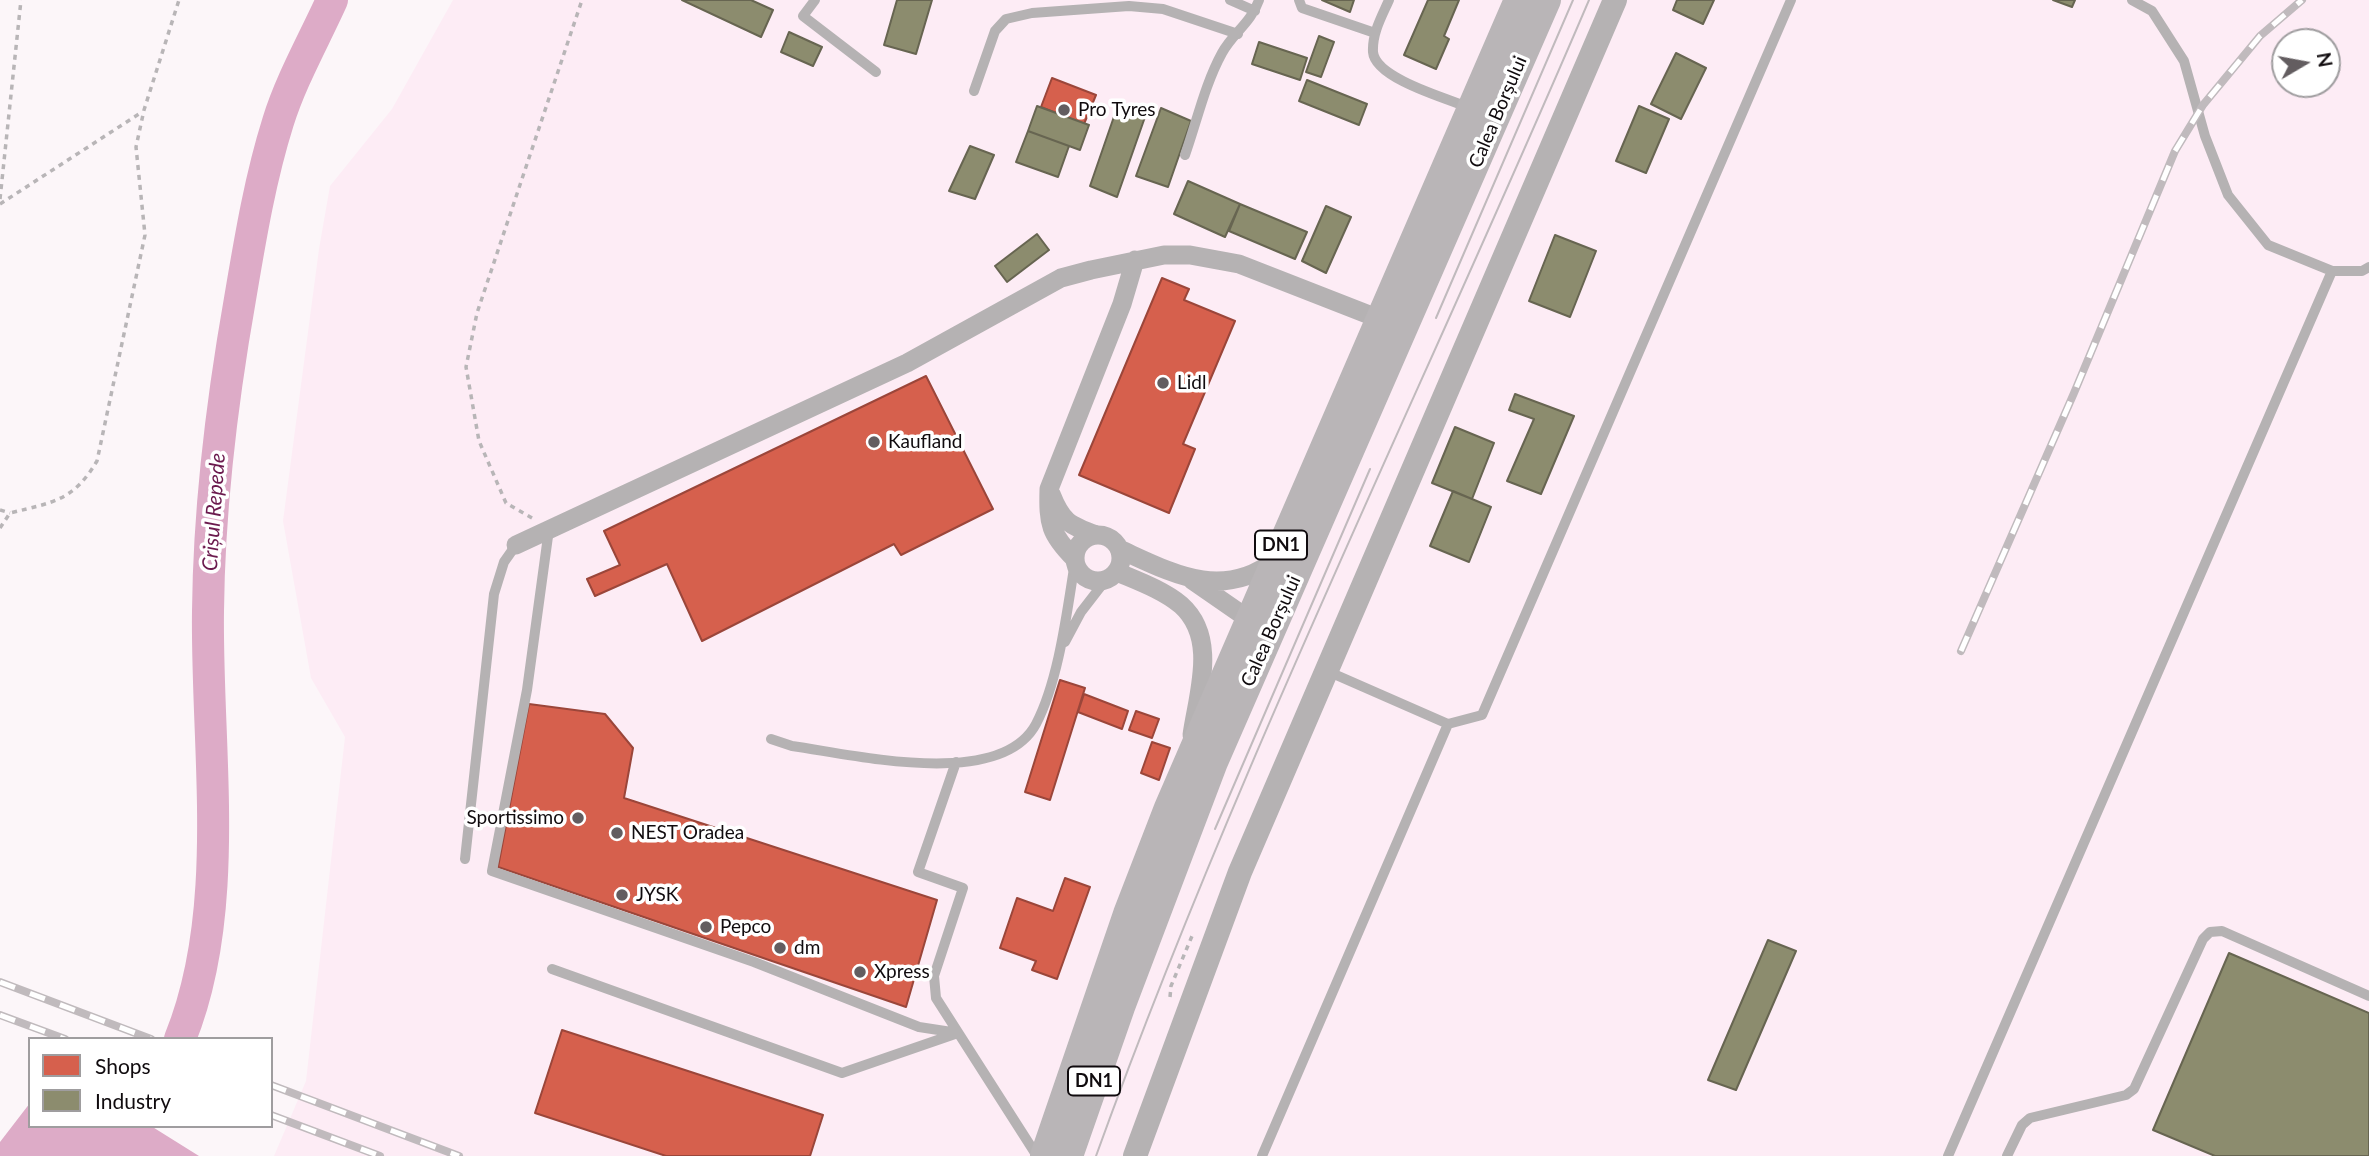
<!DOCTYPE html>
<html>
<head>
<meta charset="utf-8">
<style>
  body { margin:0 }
  #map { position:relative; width:2369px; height:1156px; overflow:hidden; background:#fcf6f9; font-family:Lato,sans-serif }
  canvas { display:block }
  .legend { position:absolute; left:28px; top:1037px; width:245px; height:91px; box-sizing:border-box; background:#fff; border:2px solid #9f9d9f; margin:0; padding:9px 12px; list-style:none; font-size:21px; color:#100b0e }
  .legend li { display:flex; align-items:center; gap:14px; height:35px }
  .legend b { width:35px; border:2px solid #9f9d9f }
  .north { position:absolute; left:2271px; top:28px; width:70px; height:70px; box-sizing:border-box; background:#fff; border:2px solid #9f9d9f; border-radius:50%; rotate:80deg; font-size:19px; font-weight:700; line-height:28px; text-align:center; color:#100b0e }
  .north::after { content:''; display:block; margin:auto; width:24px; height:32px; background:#635d60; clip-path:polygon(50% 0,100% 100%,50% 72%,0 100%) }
</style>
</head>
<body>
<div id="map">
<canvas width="2369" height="1156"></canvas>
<ul class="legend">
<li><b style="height:19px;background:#d6604d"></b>Shops</li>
<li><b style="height:19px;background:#8c8c6e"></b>Industry</li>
</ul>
<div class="north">N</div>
</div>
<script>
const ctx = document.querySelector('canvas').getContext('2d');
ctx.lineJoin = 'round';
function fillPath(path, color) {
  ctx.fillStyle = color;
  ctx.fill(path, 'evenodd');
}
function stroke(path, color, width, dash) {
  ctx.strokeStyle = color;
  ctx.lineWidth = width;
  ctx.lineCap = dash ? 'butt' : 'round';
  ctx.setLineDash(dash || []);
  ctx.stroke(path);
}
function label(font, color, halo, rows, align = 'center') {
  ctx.font = font + ' Lato,sans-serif';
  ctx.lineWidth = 7;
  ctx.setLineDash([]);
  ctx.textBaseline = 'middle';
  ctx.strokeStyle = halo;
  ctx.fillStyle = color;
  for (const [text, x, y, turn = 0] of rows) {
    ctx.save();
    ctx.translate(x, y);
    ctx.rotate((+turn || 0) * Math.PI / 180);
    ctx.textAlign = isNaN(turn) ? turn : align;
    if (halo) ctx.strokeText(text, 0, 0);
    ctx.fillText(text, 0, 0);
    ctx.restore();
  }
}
const built = new Path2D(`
  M 453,0 L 2369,0 L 2369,1156 L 274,1156 L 306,1081 L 345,737 L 311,678 L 283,521 L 319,249 L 330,186 L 392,109 ZM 2285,42 L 2327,42 L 2327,84 L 2285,84 Z`);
const water = new Path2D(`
  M 30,1103 L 30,1126 L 151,1126 L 199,1156 L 0,1156 L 0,1142 Z`);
const shops = new Path2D(`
  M 1052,78 L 1096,95 L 1084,124 L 1041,107 Z
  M 1162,278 L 1189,289 L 1184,300 L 1235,321 L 1183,444 L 1195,449 L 1169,513 L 1079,475 Z
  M 926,376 L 993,509 L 901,555 L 894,544 L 702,641 L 667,564 L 595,596 L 587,579 L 620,565 L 604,531 Z
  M 1060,680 L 1085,688 L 1050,800 L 1025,792 Z
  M 1084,694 L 1128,711 L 1122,729 L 1078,712 Z
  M 529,704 L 605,714 L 633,748 L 624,798 L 937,900 L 906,1007 L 498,867 Z
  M 1136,711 L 1159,719 L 1152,738 L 1129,730 Z
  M 1152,742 L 1170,748 L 1159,780 L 1141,773 Z
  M 1065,878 L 1090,887 L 1057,979 L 1032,970 L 1036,961 L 1000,948 L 1017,898 L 1053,911 Z
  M 562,1030 L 823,1115 L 810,1156 L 666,1156 L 535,1113 Z`);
const industry = new Path2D(`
  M 682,0 L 751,0 L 773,10 L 761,37 Z
  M 897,0 L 932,0 L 916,54 L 884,45 Z
  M 1322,0 L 1354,0 L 1350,12 Z
  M 1428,0 L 1459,0 L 1444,36 L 1449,39 L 1436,69 L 1404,55 Z
  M 1677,0 L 1714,0 L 1703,24 L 1673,10 Z
  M 2053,0 L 2075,0 L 2072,7 Z
  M 789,32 L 822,47 L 813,66 L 781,52 Z
  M 1319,36 L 1334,42 L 1321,77 L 1306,72 Z
  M 1259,42 L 1307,58 L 1300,80 L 1252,64 Z
  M 1676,53 L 1706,68 L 1681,119 L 1651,104 Z
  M 1307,80 L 1367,104 L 1359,125 L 1299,101 Z
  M 1118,105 L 1145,117 L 1117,197 L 1090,186 Z
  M 1037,106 L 1089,125 L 1080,150 L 1028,131 Z
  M 1639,106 L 1669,119 L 1646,173 L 1616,161 Z
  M 1161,108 L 1191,121 L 1168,187 L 1136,176 Z
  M 1028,131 L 1069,146 L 1058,177 L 1016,162 Z
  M 970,146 L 994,155 L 975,199 L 949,191 Z
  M 1188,181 L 1240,204 L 1225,237 L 1174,214 Z
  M 1240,204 L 1307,232 L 1295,259 L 1229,231 Z
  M 1326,206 L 1351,217 L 1326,273 L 1302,261 Z
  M 1037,234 L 1049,250 L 1007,282 L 995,266 Z
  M 1555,235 L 1596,251 L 1570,317 L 1529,301 Z
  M 1515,394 L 1574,416 L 1541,494 L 1507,481 L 1534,419 L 1509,410 Z
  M 1455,427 L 1494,443 L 1472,499 L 1432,483 Z
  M 1453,491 L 1491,507 L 1469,562 L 1430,546 Z
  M 1768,940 L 1796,951 L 1736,1090 L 1708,1080 Z
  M 2229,953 L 2369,1013 L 2369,1156 L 2215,1156 L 2153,1130 Z`);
const river = new Path2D(`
  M 180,1039 C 233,909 206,748 208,611 C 209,506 222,401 240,299 C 250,240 260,179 278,122 C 291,80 314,40 332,0`);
const path = new Path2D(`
  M 0,199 L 21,0
  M 0,204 L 142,112
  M 0,510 L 10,513
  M 532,518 L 506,503 L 479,441 L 466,367 L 477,313 L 582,0
  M 0,528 L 10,513 C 54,502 73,501 97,461 L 145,235 L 136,147 L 144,110 L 179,0
  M 1170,997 L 1171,986 L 1192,936`);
const service = new Path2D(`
  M 815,0 L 803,16 L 876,72
  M 1230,0 L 1255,11
  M 1299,0 L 1302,8 L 1375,33
  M 1389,0 C 1382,16 1372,33 1373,52 C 1375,78 1445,98 1468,107
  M 2132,0 L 2152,11 L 2184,61 L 2205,136 L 2228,195 L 2268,245 L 2332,271 L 2362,271 L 2369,267
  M 974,91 L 995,31 L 1006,19 L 1032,13 L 1129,6 L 1163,9 L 1238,34
  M 1185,155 C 1197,121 1205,84 1222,53 C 1233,33 1251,23 1259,0
  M 549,529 L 527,690 L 492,871 L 754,962 L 919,1027 L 958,1033
  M 1065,642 L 1081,612 L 1105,581
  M 1448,724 L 1482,715 L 1791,0
  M 771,739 L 792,746 C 852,754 1000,791 1036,724 C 1059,680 1067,611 1075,562
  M 956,762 L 918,872 L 963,888 L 934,976 L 936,998 L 1037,1156
  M 465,859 L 494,594 L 504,562 L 516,545
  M 552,969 L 842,1073 L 955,1034
  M 1262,1156 L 1448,724 L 1327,671
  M 1948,1156 L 2332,271
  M 2007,1156 L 2022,1125 L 2030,1118 L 2126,1095 L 2134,1089 L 2203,939 L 2210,932 L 2222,931 L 2369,996`);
const minor = new Path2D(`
  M 1051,494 C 1062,522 1069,525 1096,535
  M1075 558a23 23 0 1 1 46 0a23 23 0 1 1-46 0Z
  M 516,545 L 907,363 L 1061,278 L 1091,270 L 1164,255 L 1190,255 L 1239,264 L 1390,323
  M 1119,549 C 1172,573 1221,601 1274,561
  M 1075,559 C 1050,534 1048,524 1049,489 L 1122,304 L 1135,260
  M 1117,572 C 1138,581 1163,590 1181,605 C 1218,638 1198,693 1192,735
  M 1192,580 L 1257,625`);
const tertiary = new Path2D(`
  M 1135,1156 L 1240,872 L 1615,0`);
const primary = new Path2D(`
  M 1045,1156 L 1128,914 L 1169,808 L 1519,0
  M 1068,1156 L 1120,1007 L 1213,762 L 1546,0`);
const tram = new Path2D(`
  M 1436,318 L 1573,0
  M 1215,829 L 1370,469
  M 1096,1156 C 1238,762 1425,385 1589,0`);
const rail = new Path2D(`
  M 1961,651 L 2074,393 L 2175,151 L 2203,105 L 2260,36 L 2302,0
  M 0,982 L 151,1039
  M 0,1015 L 65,1039
  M 271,1085 L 459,1156
  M 271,1115 L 380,1156`);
const markers = [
  [1064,110,7,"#635d60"],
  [1163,383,7,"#635d60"],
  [874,442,7,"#635d60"],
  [578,818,7,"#635d60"],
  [617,833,7,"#635d60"],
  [622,895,7,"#635d60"],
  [706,927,7,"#635d60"],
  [780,948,7,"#635d60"],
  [860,972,7,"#635d60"]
];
const shields = [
  [1281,545,52],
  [1094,1081,52]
];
const shieldNames = [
  ["DN1",1281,545],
  ["DN1",1094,1081]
];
const poiNames = [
  ["Pro Tyres",1078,110],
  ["Lidl",1177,383],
  ["Kaufland",888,442],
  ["Sportissimo",564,818,"right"],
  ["NEST Oradea",631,833],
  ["JYSK",636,895],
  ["Pepco",720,927],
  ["dm",794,948],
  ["Xpress",874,972]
];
const streetNames = [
  ["Calea Borșului",1498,112,-67],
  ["Calea Borșului",1271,631,-66]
];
const waterNames = [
  ["Crișul Repede",214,512,-86]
];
fillPath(built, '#fdecf5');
fillPath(water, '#ddabc7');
fillPath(shops, '#d6604d');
stroke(shops, '#9b463a', 2);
fillPath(industry, '#8c8c6e');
stroke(industry, '#676551', 2);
stroke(river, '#ddabc7', 32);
stroke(path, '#b8b5b7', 3.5, [5, 5]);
stroke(service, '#b5b2b3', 10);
stroke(minor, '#b5b2b3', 19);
stroke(tertiary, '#b5b2b3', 24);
stroke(primary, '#b9b5b7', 30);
stroke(tram, '#c0babd', 2);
stroke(rail, '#c0babd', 8);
stroke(rail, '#fff', 5, [16]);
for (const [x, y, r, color] of markers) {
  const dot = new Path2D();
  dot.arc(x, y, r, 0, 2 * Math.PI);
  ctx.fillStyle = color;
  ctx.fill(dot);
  stroke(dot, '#fff', 2.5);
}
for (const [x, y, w] of shields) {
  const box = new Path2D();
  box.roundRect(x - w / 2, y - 14.5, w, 29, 5);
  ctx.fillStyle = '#fff';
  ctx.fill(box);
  stroke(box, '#100b0e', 2);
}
label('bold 18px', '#100b0e', null, shieldNames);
label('19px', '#100b0e', '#fff', poiNames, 'left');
label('19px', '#100b0e', '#fff', streetNames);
label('italic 21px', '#6b1a4e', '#fff', waterNames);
</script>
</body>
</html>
